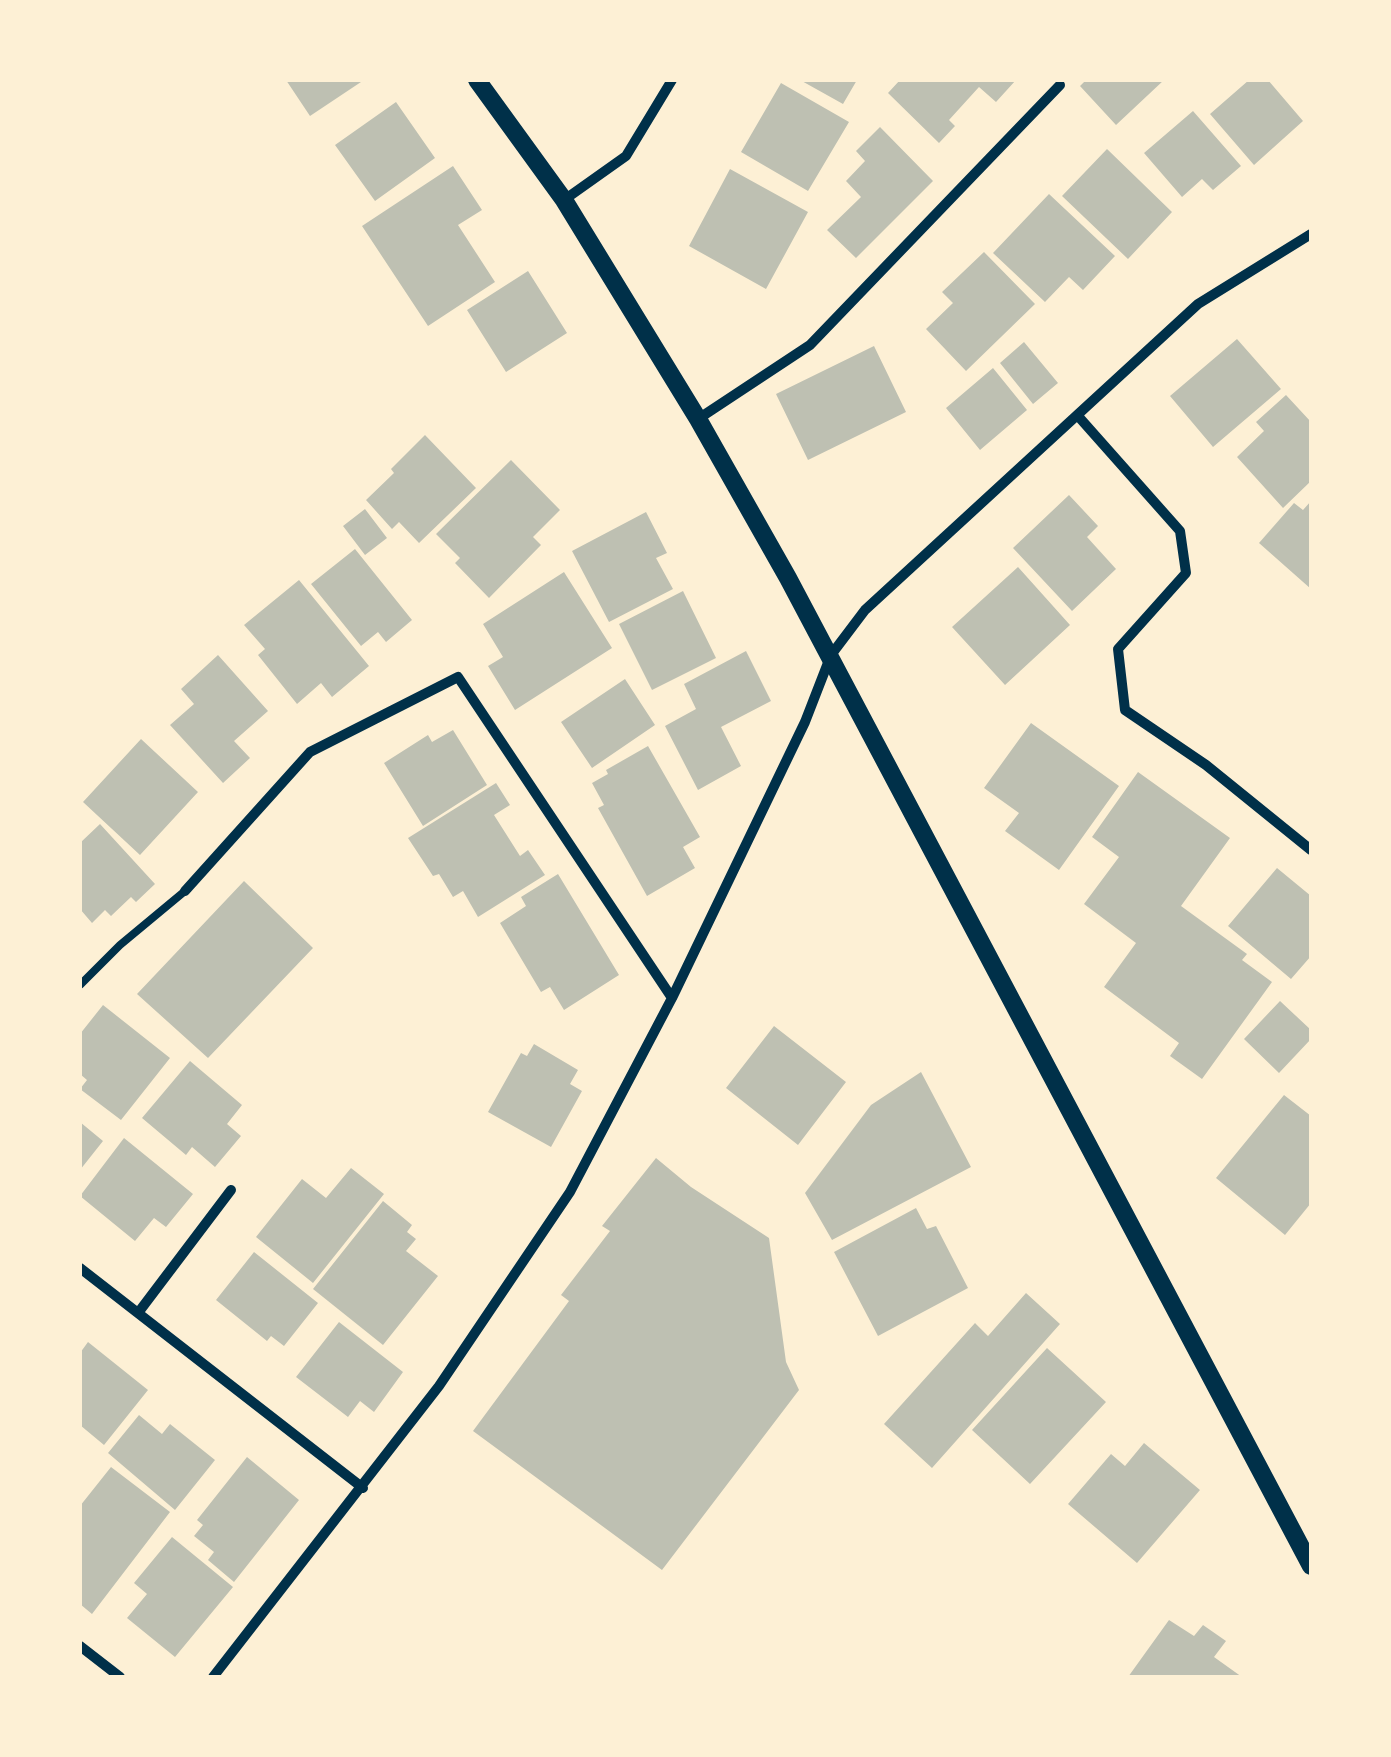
<!DOCTYPE html>
<html>
<head>
<meta charset="utf-8">
<style>
  body { margin:0 }
  #map { position:relative; width:1391px; height:1757px; overflow:hidden; background:#fdf0d5; font-family:Inter,sans-serif }
  canvas { display:block }
  .frame { position:absolute; inset:0; border:82px solid #fdf0d5; pointer-events:none }
</style>
</head>
<body>
<div id="map">
<canvas width="1391" height="1757"></canvas>
<div class="frame"></div>
</div>
<script>
const ctx = document.querySelector('canvas').getContext('2d');
ctx.lineJoin = 'round';
function fillPath(path, color) {
  ctx.fillStyle = color;
  ctx.fill(path, 'evenodd');
}
function stroke(path, color, width, dash) {
  ctx.strokeStyle = color;
  ctx.lineWidth = width;
  ctx.lineCap = dash ? 'butt' : 'round';
  ctx.setLineDash(dash || []);
  ctx.stroke(path);
}
const building = new Path2D(`
  M 286,80 L 364,80 L 310,116 Z
  M 800,80 L 857,80 L 843,104 Z
  M 900,80 L 1016,80 L 996,102 L 979,87 L 949,120 L 955,126 L 939,143 L 888,93 Z
  M 1086,80 L 1164,80 L 1116,125 L 1080,86 Z
  M 1249,80 L 1268,80 L 1303,121 L 1254,165 L 1210,114 Z
  M 781,83 L 849,122 L 808,191 L 741,152 Z
  M 396,102 L 435,158 L 375,201 L 335,145 Z
  M 1193,111 L 1241,166 L 1213,190 L 1202,179 L 1182,197 L 1144,153 Z
  M 880,127 L 933,181 L 856,258 L 827,230 L 861,197 L 846,181 L 865,161 L 856,151 Z
  M 1107,149 L 1172,212 L 1128,259 L 1062,196 Z
  M 453,166 L 482,210 L 458,225 L 495,282 L 428,326 L 362,226 Z
  M 730,169 L 808,212 L 766,289 L 689,246 Z
  M 1049,194 L 1115,256 L 1083,290 L 1069,277 L 1045,302 L 993,253 Z
  M 984,252 L 1035,304 L 966,371 L 926,329 L 953,303 L 942,292 Z
  M 528,271 L 567,333 L 506,372 L 467,310 Z
  M 1237,339 L 1281,389 L 1213,447 L 1170,396 Z
  M 1024,342 L 1058,383 L 1033,404 L 1000,363 Z
  M 874,346 L 906,412 L 808,460 L 776,394 Z
  M 993,368 L 1027,410 L 980,450 L 946,408 Z
  M 1286,395 L 1311,422 L 1311,481 L 1283,508 L 1237,457 L 1264,431 L 1256,422 Z
  M 425,435 L 476,488 L 419,543 L 399,522 L 392,529 L 366,500 L 394,473 L 391,469 Z
  M 511,460 L 560,510 L 533,537 L 541,545 L 489,598 L 455,563 L 460,558 L 436,534 Z
  M 1069,495 L 1098,526 L 1087,537 L 1116,569 L 1072,611 L 1013,548 Z
  M 1311,501 L 1311,589 L 1259,543 L 1294,503 L 1303,510 Z
  M 365,509 L 387,538 L 365,555 L 343,526 Z
  M 646,512 L 667,553 L 656,558 L 673,589 L 609,622 L 572,551 Z
  M 355,549 L 412,620 L 386,642 L 378,632 L 361,646 L 311,584 Z
  M 1018,567 L 1070,625 L 1005,685 L 952,627 Z
  M 564,572 L 612,648 L 515,710 L 488,666 L 503,657 L 483,624 Z
  M 299,580 L 369,666 L 332,697 L 321,683 L 297,704 L 258,655 L 265,649 L 244,625 Z
  M 683,591 L 716,658 L 652,690 L 619,624 Z
  M 746,651 L 771,701 L 721,727 L 741,766 L 698,790 L 665,726 L 696,709 L 684,684 Z
  M 218,655 L 268,711 L 234,741 L 250,758 L 223,783 L 170,725 L 194,704 L 181,689 Z
  M 625,679 L 655,725 L 592,768 L 561,722 Z
  M 1031,723 L 1119,786 L 1059,870 L 1005,831 L 1019,813 L 984,788 Z
  M 453,730 L 487,785 L 423,826 L 384,763 L 428,735 L 432,742 Z
  M 141,739 L 198,792 L 140,855 L 83,802 Z
  M 648,746 L 700,837 L 683,847 L 695,868 L 647,896 L 598,808 L 604,805 L 592,783 L 608,774 L 606,770 Z
  M 1138,772 L 1230,838 L 1181,906 L 1247,954 L 1242,960 L 1272,982 L 1202,1079 L 1170,1056 L 1179,1043 L 1104,987 L 1136,943 L 1084,904 L 1119,857 L 1092,837 Z
  M 496,783 L 510,805 L 494,815 L 520,856 L 528,850 L 545,875 L 478,917 L 463,891 L 453,897 L 439,874 L 433,876 L 408,838 Z
  M 100,824 L 155,884 L 136,902 L 131,897 L 111,916 L 105,910 L 92,923 L 80,909 L 80,843 Z
  M 1277,868 L 1311,896 L 1311,956 L 1291,979 L 1228,926 Z
  M 558,874 L 619,975 L 564,1010 L 550,987 L 541,992 L 500,923 L 526,906 L 521,897 Z
  M 244,881 L 313,948 L 208,1058 L 137,994 Z
  M 1280,1001 L 1311,1030 L 1311,1039 L 1279,1073 L 1244,1039 Z
  M 103,1005 L 170,1058 L 121,1120 L 80,1089 L 87,1080 L 80,1074 L 80,1034 Z
  M 774,1026 L 846,1082 L 798,1145 L 726,1088 Z
  M 534,1044 L 578,1070 L 570,1084 L 582,1091 L 551,1147 L 488,1112 L 521,1053 L 527,1056 Z
  M 190,1061 L 242,1105 L 227,1124 L 241,1136 L 215,1167 L 192,1147 L 186,1155 L 142,1118 Z
  M 921,1072 L 971,1167 L 832,1240 L 805,1193 L 871,1105 Z
  M 1284,1095 L 1311,1116 L 1311,1203 L 1285,1235 L 1216,1178 Z
  M 80,1122 L 103,1141 L 80,1170 Z
  M 124,1138 L 193,1194 L 166,1227 L 154,1218 L 135,1241 L 80,1196 Z
  M 656,1158 L 691,1187 L 769,1238 L 786,1362 L 799,1390 L 662,1570 L 473,1431 L 569,1301 L 561,1295 L 610,1231 L 602,1226 Z
  M 351,1168 L 384,1194 L 313,1283 L 256,1237 L 302,1179 L 326,1198 Z
  M 383,1201 L 412,1225 L 407,1232 L 416,1239 L 406,1251 L 438,1276 L 383,1345 L 313,1289 Z
  M 916,1208 L 927,1229 L 936,1226 L 968,1288 L 878,1336 L 834,1252 Z
  M 254,1252 L 318,1303 L 284,1346 L 271,1336 L 267,1341 L 216,1300 Z
  M 1026,1293 L 1060,1324 L 932,1468 L 884,1424 L 975,1323 L 988,1336 Z
  M 339,1322 L 403,1372 L 374,1412 L 360,1401 L 348,1417 L 296,1377 Z
  M 88,1342 L 148,1390 L 104,1445 L 80,1425 L 80,1353 Z
  M 1047,1348 L 1106,1402 L 1030,1484 L 972,1430 Z
  M 139,1415 L 162,1434 L 170,1424 L 215,1460 L 175,1510 L 108,1453 Z
  M 1144,1443 L 1200,1490 L 1137,1563 L 1068,1504 L 1111,1454 L 1125,1466 Z
  M 247,1457 L 299,1500 L 234,1582 L 208,1560 L 214,1552 L 194,1536 L 203,1525 L 197,1520 Z
  M 111,1467 L 170,1512 L 92,1614 L 80,1604 L 80,1506 Z
  M 172,1537 L 233,1587 L 175,1657 L 127,1618 L 147,1594 L 134,1583 Z
  M 1169,1620 L 1194,1636 L 1203,1625 L 1226,1641 L 1214,1657 L 1242,1677 L 1128,1677 Z`);
const service = new Path2D(`
  M 80,985 L 120,945 L 185,891`);
const minor = new Path2D(`
  M 564,200 L 626,156 L 672,80
  M 1078,416 L 1180,531 L 1186,573 L 1118,649 L 1125,710 L 1206,765 L 1311,850
  M 698,419 L 810,345 L 1060,85
  M 185,891 L 310,752 L 458,677 L 672,998
  M 80,1268 L 363,1488
  M 138,1313 L 231,1190
  M 80,1646 L 120,1677
  M 213,1677 L 439,1386 L 570,1192 L 672,998 L 805,722 L 831,655 L 865,610 L 1198,304 L 1311,234`);
const tertiary = new Path2D(`
  M 477,80 L 564,200 L 698,419 L 788,578 L 1311,1566`);
fillPath(building, '#bec0b2');
stroke(service, '#003049', 8);
stroke(minor, '#003049', 10);
stroke(tertiary, '#003049', 18);
</script>
</body>
</html>
